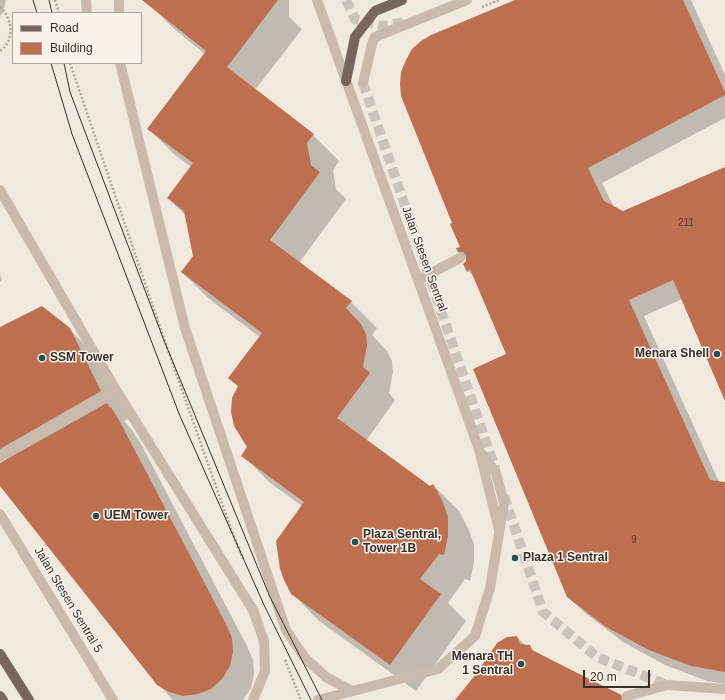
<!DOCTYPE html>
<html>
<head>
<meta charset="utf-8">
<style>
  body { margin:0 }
  #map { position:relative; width:725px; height:700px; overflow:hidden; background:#f1e9de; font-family:Helvetica,sans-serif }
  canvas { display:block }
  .legend { position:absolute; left:12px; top:12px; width:130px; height:52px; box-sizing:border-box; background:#f9f3ea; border:1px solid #aba49d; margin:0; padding:5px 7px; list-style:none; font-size:12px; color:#372e2a }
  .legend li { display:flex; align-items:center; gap:8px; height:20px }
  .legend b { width:20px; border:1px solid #aba49d }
  .scale { position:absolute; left:583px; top:670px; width:67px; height:18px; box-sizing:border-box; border:2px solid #372e2a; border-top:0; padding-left:5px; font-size:12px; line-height:14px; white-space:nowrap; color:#372e2a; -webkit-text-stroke:3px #f9f3ea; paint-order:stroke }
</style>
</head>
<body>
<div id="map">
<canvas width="725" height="700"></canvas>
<ul class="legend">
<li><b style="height:5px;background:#78665c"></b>Road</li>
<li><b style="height:11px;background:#be6f4f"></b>Building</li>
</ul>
<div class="scale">20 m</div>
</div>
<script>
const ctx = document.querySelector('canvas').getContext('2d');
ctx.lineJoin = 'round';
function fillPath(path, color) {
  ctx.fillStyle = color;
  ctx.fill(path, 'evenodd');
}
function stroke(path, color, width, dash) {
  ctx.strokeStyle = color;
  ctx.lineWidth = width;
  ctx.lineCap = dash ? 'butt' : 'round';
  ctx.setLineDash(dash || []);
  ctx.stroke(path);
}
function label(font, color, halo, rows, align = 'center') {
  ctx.font = font + ' Helvetica,sans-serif';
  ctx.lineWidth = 3;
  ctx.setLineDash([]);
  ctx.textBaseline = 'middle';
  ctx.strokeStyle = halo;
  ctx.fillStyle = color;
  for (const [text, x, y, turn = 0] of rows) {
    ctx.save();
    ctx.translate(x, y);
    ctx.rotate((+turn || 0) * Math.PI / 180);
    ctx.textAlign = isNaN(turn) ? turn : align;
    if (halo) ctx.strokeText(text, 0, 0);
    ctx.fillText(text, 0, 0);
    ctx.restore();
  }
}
const shadow = new Path2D(`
  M 0,0 L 6,0 L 3,12 L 0,16 Z
  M 149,0 L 289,0 L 289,17 L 302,29 L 255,90 L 313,135 L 339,161 L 333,170 L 336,189 L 346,199 L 299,263 L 351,302 L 377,328 L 372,335 L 387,351 L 392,361 L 393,372 L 389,393 L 395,400 L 366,441 L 430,487 L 433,485 L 459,511 L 468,528 L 474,544 L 474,562 L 470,581 L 465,579 L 448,603 L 466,621 L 416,691 L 318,620 L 292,593 L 302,506 L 269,482 L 243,455 L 248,447 L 239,387 L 229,378 L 260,337 L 208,298 L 182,272 L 194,256 L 186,216 L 168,198 L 191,167 L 175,155 L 149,129 L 205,54 L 173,28 L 147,2 Z
  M 517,0 L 691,0 L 725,75 L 725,118 L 602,183 L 614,207 L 623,212 L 725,168 L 725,399 L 682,299 L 644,316 L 719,482 L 725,483 L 725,684 L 707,681 L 665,665 L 623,642 L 584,612 L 568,597 L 507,355 L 476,279 L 468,271 L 467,260 L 458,252 L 461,247 L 454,224 Z
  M 0,274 L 2,280 L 0,282 Z
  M 0,329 L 69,329 L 97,357 L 128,419 L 124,421 L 132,430 L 141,444 L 247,646 L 253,660 L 254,674 L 251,688 L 243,700 L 173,700 L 158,684 L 0,482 L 0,476 L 18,466 L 0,451 Z
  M 517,637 L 525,645 L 529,646 L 537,654 L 599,685 L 621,694 L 626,700 L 456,700 Z`);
const building = new Path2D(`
  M 142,0 L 278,0 L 227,67 L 314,134 L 307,143 L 311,165 L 320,172 L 270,240 L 352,301 L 346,308 L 361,324 L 366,334 L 367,345 L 363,367 L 370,373 L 337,418 L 430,486 L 433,484 L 442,500 L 448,517 L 448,536 L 444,555 L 439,554 L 420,579 L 441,594 L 390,665 L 291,594 L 284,580 L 280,569 L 276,541 L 304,502 L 241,456 L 247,447 L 234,426 L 231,412 L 232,398 L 238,386 L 228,378 L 262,333 L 181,272 L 193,256 L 184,211 L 167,198 L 193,163 L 147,129 L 206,51 Z
  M 515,0 L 683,0 L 725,92 L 725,95 L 588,168 L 604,201 L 623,211 L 725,167 L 725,401 L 673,280 L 629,300 L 710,480 L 725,482 L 725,672 L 691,666 L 649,650 L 606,627 L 567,597 L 473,369 L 506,354 L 470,269 L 467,272 L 463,264 L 466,261 L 466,255 L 463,252 L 458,252 L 456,248 L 460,247 L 450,224 L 452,223 L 401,96 L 400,84 L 401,72 L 406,60 L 412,49 L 421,41 L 431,35 Z
  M 42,306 L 70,328 L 101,391 L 0,449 L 0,327 Z
  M 107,403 L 110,408 L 111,407 L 120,422 L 226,624 L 232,638 L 233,652 L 230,666 L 222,679 L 211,689 L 198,694 L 183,696 L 169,692 L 157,685 L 0,486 L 0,463 Z
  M 517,636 L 520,644 L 530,645 L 532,650 L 621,695 L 622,700 L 455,700 L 476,674 L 497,643 L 507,637 Z`);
const minorTunnel = new Path2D(`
  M 346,0 L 355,19 L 382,26 L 408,22
  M 363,83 L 496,471
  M 504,496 L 543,612 L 597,657 L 667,685`);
const path = new Path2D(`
  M 55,0 L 59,13
  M 0,7 C 13,19 15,40 0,51
  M 482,7 L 499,0
  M 70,63 L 164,339 L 231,529 L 243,559
  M 285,660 L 301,700`);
const minor = new Path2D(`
  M 86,0 L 87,13
  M 119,0 L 119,13
  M 317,0 L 479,449 L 499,530
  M 120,63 L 185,328 L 286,630 L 305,658 L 326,677 L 352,691
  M 363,83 L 372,44 L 375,37 L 467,0
  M 0,190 L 116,390 L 253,610 L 264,641 L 265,671 L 253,700
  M 418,280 L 460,258
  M 0,457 L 116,390
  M 0,514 L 113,700
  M 627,696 L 667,685 L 725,689
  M 318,700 L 438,669 L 475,636 L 490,588 L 504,503 L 496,473 L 483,455`);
const major = new Path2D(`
  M 346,81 L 355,37 L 375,11 L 402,0
  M 0,654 L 29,700
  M 0,696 L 3,700`);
const tram = new Path2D(`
  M 33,0 L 37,13
  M 49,0 L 52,13
  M 51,63 L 72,134 L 180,416 L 264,605 L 311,700
  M 64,63 L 70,92 L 163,338 L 270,597 L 322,700`);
const markers = [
  [717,354,4,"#215056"],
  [42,358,4,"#215056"],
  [96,516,4,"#215056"],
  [355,542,4,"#215056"],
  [515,558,4,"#215056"],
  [521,664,4,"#215056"]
];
const numberNames = [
  ["211",686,223],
  ["9",634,540]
];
const streetNames = [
  ["Jalan Stesen Sentral",424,259,70],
  ["Jalan Stesen Sentral 5",68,600,59]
];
const poiNames = [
  ["Menara Shell",709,354,"right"],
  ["SSM Tower",50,358],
  ["UEM Tower",104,516],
  ["Plaza Sentral,",363,535],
  ["Tower 1B",363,549],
  ["Plaza 1 Sentral",523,558],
  ["Menara TH",513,657,"right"],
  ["1 Sentral",513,671,"right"]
];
fillPath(shadow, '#0003');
fillPath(building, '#be6f4f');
stroke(minorTunnel, '#ccc4ba', 10, [10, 5]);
stroke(path, '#b4a495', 2.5, [2, 2]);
stroke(minor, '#c9baab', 10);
stroke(major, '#78665c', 10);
stroke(tram, '#372e2a', 1);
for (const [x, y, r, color] of markers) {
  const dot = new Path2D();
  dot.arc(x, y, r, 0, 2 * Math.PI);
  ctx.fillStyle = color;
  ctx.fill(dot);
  stroke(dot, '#f9f3ea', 1.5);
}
label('10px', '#593e33', null, numberNames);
label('12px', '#372e2a', '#f9f3ea', streetNames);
label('bold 12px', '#372e2a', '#f9f3ea', poiNames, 'left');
</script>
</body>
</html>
